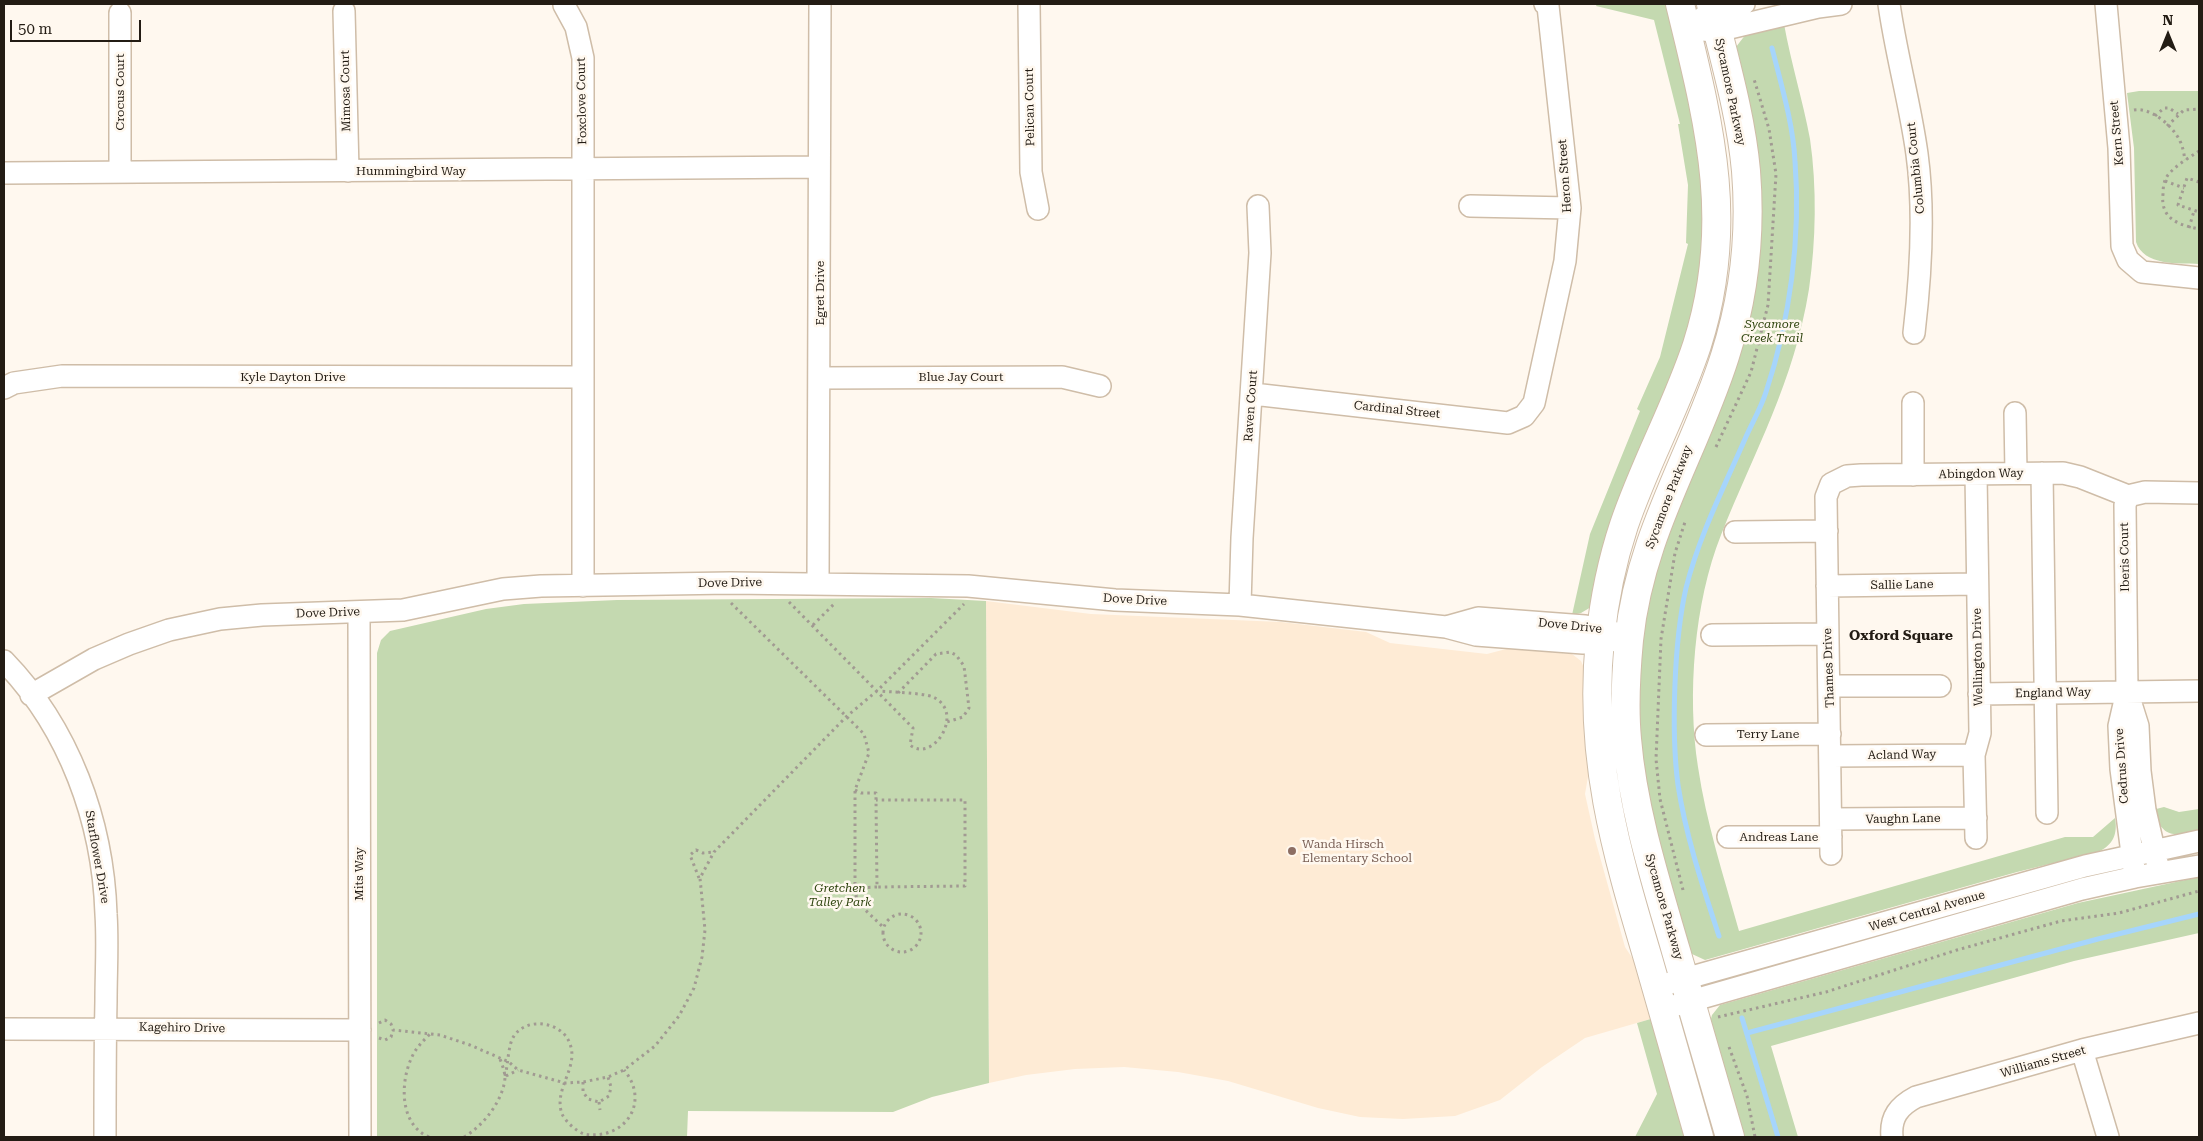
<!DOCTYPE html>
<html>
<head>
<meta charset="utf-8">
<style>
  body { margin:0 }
  #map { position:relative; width:2203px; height:1141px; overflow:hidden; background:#fff8ef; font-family:"Roboto Serif",serif }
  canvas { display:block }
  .frame { position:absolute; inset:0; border:5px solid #231c14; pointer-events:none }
  .north { position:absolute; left:2143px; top:10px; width:50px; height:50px; -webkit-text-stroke:4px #fff8ef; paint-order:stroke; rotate:0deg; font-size:14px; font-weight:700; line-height:20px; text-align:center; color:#231c14 }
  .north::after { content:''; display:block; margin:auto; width:18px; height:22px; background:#231c14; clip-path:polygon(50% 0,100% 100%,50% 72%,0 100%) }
  .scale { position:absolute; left:10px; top:20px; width:131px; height:22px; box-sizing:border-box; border:2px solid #231c14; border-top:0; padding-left:6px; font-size:15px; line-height:18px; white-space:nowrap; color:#231c14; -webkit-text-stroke:4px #fff8ef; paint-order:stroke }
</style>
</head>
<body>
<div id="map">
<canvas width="2203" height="1141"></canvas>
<div class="frame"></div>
<div class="north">N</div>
<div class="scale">50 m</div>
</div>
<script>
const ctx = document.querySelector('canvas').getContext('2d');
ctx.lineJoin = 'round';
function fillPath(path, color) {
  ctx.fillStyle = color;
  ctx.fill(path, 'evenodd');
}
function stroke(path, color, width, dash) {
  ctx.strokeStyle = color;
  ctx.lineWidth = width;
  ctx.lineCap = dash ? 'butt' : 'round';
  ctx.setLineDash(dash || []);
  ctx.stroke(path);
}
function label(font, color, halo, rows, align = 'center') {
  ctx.font = font + ' "Roboto Serif",serif';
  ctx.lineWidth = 5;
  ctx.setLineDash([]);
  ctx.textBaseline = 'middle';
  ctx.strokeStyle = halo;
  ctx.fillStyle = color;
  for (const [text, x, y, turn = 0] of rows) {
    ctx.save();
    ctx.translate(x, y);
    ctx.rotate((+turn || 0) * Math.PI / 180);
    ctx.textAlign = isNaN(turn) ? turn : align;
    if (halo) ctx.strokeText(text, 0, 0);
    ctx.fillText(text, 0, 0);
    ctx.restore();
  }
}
const built = new Path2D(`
  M 986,601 L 1091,614 L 1281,622 L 1366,632 L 1390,643 L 1487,654 L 1510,648 L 1572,654 L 1581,661 L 1586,672 L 1590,765 L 1585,794 L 1595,839 L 1625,947 L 1639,968 L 1654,1018 L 1585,1038 L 1542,1067 L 1500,1100 L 1455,1116 L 1403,1119 L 1360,1117 L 1318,1108 L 1228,1081 L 1178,1072 L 1124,1067 L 1075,1069 L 1026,1075 L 989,1083 Z`);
const green = new Path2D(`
  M 1597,4 L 1669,4 L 1695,117 L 1706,210 L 1696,306 L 1591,607 L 1581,613 L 1572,615 L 1590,534 L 1640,411 L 1637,409 L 1660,357 L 1688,244 L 1686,243 L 1688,185 L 1678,124 L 1680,124 L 1654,20 L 1596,6 Z
  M 1784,24 C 1791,63 1803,101 1810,139 C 1817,187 1816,241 1809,289 C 1794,382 1755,450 1721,535 C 1694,603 1687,695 1698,767 C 1706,822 1724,877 1739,931 L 2065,837 L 2093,837 L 2115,818 C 2118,834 2113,845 2098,852 L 2017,872 L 1705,960 L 1692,954 L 1686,944 L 1646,791 L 1638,724 L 1638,663 L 1653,576 L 1740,342 L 1736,47 L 1746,34 Z
  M 2139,91 L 2199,91 L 2199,264 C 2178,263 2144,266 2136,242 L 2134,148 L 2127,93 Z
  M 931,598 L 986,601 L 989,1083 L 932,1097 L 893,1112 L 688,1111 L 687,1137 L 377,1137 L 377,653 L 381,640 L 390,631 L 486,609 L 524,604 L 617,600 Z
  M 2164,807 L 2179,812 L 2199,809 L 2199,832 C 2171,836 2164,838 2152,810 Z
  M 2199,877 L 2199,933 L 2074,961 L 1771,1046 L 1798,1137 L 1741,1137 L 1710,1022 L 1712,1015 L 1720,1005 L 2078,903 Z
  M 1654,1018 L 1688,1137 L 1635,1137 L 1657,1094 L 1637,1023 Z`);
const stream = new Path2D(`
  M 1719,936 C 1703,887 1686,837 1678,785 C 1671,732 1674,641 1686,588 C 1699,536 1724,487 1745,439 C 1752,423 1761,408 1766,392 C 1790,320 1801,237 1795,161 C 1793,123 1781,84 1772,48
  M 1742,1018 L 1778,1137
  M 1747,1033 L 2098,939 L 2199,914`);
const path = new Path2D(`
  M 2134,110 C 2151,107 2173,126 2180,141 C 2183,147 2184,154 2185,160
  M 2155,116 L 2164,108 L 2169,108 L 2178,114
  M 2167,126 L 2184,110 L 2199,109
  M 2199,151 C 2189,158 2176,165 2168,175 C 2164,180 2163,187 2163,194 C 2160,219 2179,225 2199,229
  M 2165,181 L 2184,188
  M 2199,182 L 2187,178 L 2178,205 L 2199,212
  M 2189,228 L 2194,211
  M 1716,447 L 1751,372 L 1768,305 L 1776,174 L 1769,129 L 1754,79
  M 789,602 L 913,728 L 910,745 C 933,764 966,712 933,697 C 924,693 891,692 879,691
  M 731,603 L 854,724 L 864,734 L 869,753 L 855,790 L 855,888 L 857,902 L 884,928
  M 813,625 L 835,603
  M 898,693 L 936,654 L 950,652 L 956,655 L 964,666 L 969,708 L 963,717 L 947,722
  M 855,790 L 861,793 L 876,793 L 876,800 L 877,887 L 965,886 L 965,800 L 876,800
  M 699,878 L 690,855 L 696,850 L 703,853 L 714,852
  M 855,888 L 877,887
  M 1683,890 L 1660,799 L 1656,759 L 1661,639 L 1675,553 L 1685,522
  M883 933a19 19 0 1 1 38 0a19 19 0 1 1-38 0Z
  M 1718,1017 L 1826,992 L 1957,950 L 2061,921 L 2119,913 L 2199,891
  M 379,1023 L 385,1020 L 391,1024 L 393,1030 L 440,1035 L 470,1045 L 509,1062 L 518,1070 L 565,1083 L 583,1082 L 608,1077 L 624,1070 L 655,1046 L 679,1016 L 694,988 L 702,957 L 705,930 L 700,878 L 714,852 L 846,717 L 878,690 L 964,604
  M 379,1038 L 385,1040 L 391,1037 L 393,1030
  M 1729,1047 L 1747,1096 L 1755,1137
  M 505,1076 C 508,1066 508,1044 514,1036 C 527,1016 563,1022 570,1044 C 579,1068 553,1089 562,1114 C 566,1122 576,1131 584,1134 C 625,1141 651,1102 624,1070
  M 506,1076 L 518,1070
  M 583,1082 L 583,1092 L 588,1099 L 599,1102 L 609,1096 L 611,1087 L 608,1077
  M 599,1102 L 600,1110
  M 429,1137 C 400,1125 400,1084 411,1059 C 415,1049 422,1042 430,1034
  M 464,1137 C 483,1126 503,1101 505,1078 C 505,1072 502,1064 500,1059`);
const minor = new Path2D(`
  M 1029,4 L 1031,172 L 1038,209
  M 1889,4 C 1896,54 1910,103 1917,154 C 1925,213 1921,274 1914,333
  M 2106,4 L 2119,148 L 2122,246 L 2128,260 L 2142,272 L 2199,278
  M 564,5 L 576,27 L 583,58 L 583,586
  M 344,11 L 348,171
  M 120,13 L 120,172
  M 1701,19 L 1713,11 L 1744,4
  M 1686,29 L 1717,31 L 1818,7 L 1841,4
  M 4,173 L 819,167
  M 1470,206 L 1570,208
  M 820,378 L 1062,377 L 1100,386
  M 4,388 L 14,383 L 62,376 L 583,377
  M 1253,394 L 1508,423 L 1524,416 L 1534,403 L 1565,261 L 1570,208 L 1548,6 L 1545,4
  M 1913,403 L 1913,475
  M 2015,413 L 2016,473
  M 2042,473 L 2047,813
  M 1976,474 L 1980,733 L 1974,755 L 1976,838
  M 1735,532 L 1827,531
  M 818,583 L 820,4
  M 1827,586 L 1977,584
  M 1240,605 L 1242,538 L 1260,253 L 1258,206
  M 359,612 L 360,1137
  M 1446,627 L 1478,618 L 1585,626 L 1616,633
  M 1712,635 L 1827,634
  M 4,661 C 69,728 103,821 106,914 C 108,943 106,972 106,1001 C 105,1047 105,1092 105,1137
  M 1829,686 L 1940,686
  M 2127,691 L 2138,726 L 2140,771 L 2145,810 L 2157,862
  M 1979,694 L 2199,691
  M 31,695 L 94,659 L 129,644 L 169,630 L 220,619 L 262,615 L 403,610 L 503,589 L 541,586 L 730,583 L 968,586 L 1115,600 L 1240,605 L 1446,627 L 1476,635 L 1583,643 L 1599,643 L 1629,638
  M 1706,735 L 1830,734
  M 1831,756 L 1974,755
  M 1831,819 L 1976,818
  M 1728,837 L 1831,837
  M 1831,854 L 1826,497 L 1831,484 L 1847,476 L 1861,475 L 2063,473 L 2080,477 L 2128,496
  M 2134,869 L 2121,769 L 2119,726 L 2127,691 L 2125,505 L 2128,496 L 2145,492 L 2199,493
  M 1656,987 L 2085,866 L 2199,841
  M 1663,1009 L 2082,889 L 2135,877 L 2199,866
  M 4,1029 L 360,1030
  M 2082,1050 L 2108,1137
  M 1892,1137 C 1890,1117 1899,1106 1916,1097 L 2082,1050 L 2199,1023`);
const major = new Path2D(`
  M 1680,4 C 1709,123 1736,223 1697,345 C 1677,406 1645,463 1624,525 C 1612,561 1604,601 1600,639 C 1588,758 1616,851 1649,962 C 1666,1020 1682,1079 1699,1137
  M 1711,4 C 1724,58 1741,115 1746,171 C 1751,233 1744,297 1725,356 C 1694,454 1640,533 1629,640 C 1626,672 1624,707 1627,739 C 1633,811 1656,882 1676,951 C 1694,1013 1712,1075 1730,1137`);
const markers = [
  [1292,851,5,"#8d6e63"]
];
const streetNames = [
  ["Mimosa Court",346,91,-91],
  ["Crocus Court",120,92,-90],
  ["Sycamore Parkway",1730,92,78],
  ["Foxclove Court",582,101,-91],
  ["Pelican Court",1030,107,-91],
  ["Kern Street",2117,133,-95],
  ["Columbia Court",1916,168,-96],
  ["Hummingbird Way",411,171],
  ["Heron Street",1565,176,-94],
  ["Egret Drive",820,293,-90],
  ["Kyle Dayton Drive",293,377],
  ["Blue Jay Court",961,377],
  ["Raven Court",1251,406,-86],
  ["Cardinal Street",1397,410,6],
  ["Abingdon Way",1981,474,-1],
  ["Sycamore Parkway",1669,497,-69],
  ["Iberis Court",2125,557,-91],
  ["Dove Drive",730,583,-1],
  ["Sallie Lane",1902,585,-1],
  ["Dove Drive",1135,600,3],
  ["Dove Drive",328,613,-2],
  ["Dove Drive",1570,626,6],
  ["Wellington Drive",1978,657,-91],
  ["Thames Drive",1829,668,-92],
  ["England Way",2053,693,-1],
  ["Terry Lane",1768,734],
  ["Acland Way",1902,755,-1],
  ["Cedrus Drive",2122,766,-94],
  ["Vaughn Lane",1903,819,-1],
  ["Andreas Lane",1779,837],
  ["Starflower Drive",97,857,80],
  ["Mits Way",359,874,-90],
  ["Sycamore Parkway",1664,907,74],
  ["West Central Avenue",1927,911,-16],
  ["Kagehiro Drive",182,1028,1],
  ["Williams Street",2043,1062,-16]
];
const parkNames = [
  ["Sycamore",1772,324],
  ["Creek Trail",1772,338],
  ["Gretchen",840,888],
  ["Talley Park",840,902]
];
const educationNames = [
  ["Wanda Hirsch",1302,844],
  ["Elementary School",1302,858]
];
const neighbourhoodNames = [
  ["Oxford Square",1901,636]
];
fillPath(built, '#feebd5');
fillPath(green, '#c4d9b0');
stroke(stream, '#a6d5fc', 5);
stroke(minor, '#cfbda8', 24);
stroke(major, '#cfbda8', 30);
stroke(path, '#a19a92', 3, [2.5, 4]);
stroke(minor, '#fff', 21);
stroke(major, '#fff', 28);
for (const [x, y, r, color] of markers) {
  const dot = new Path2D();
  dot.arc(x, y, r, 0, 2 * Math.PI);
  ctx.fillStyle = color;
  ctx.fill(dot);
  stroke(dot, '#fff8ef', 2);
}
label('12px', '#231c14', '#fff8ef', streetNames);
label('italic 12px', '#2f450f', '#fff8ef', parkNames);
label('12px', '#785e54', '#fff8ef', educationNames, 'left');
label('bold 14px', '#231c14', '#fff8ef', neighbourhoodNames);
</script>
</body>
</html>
